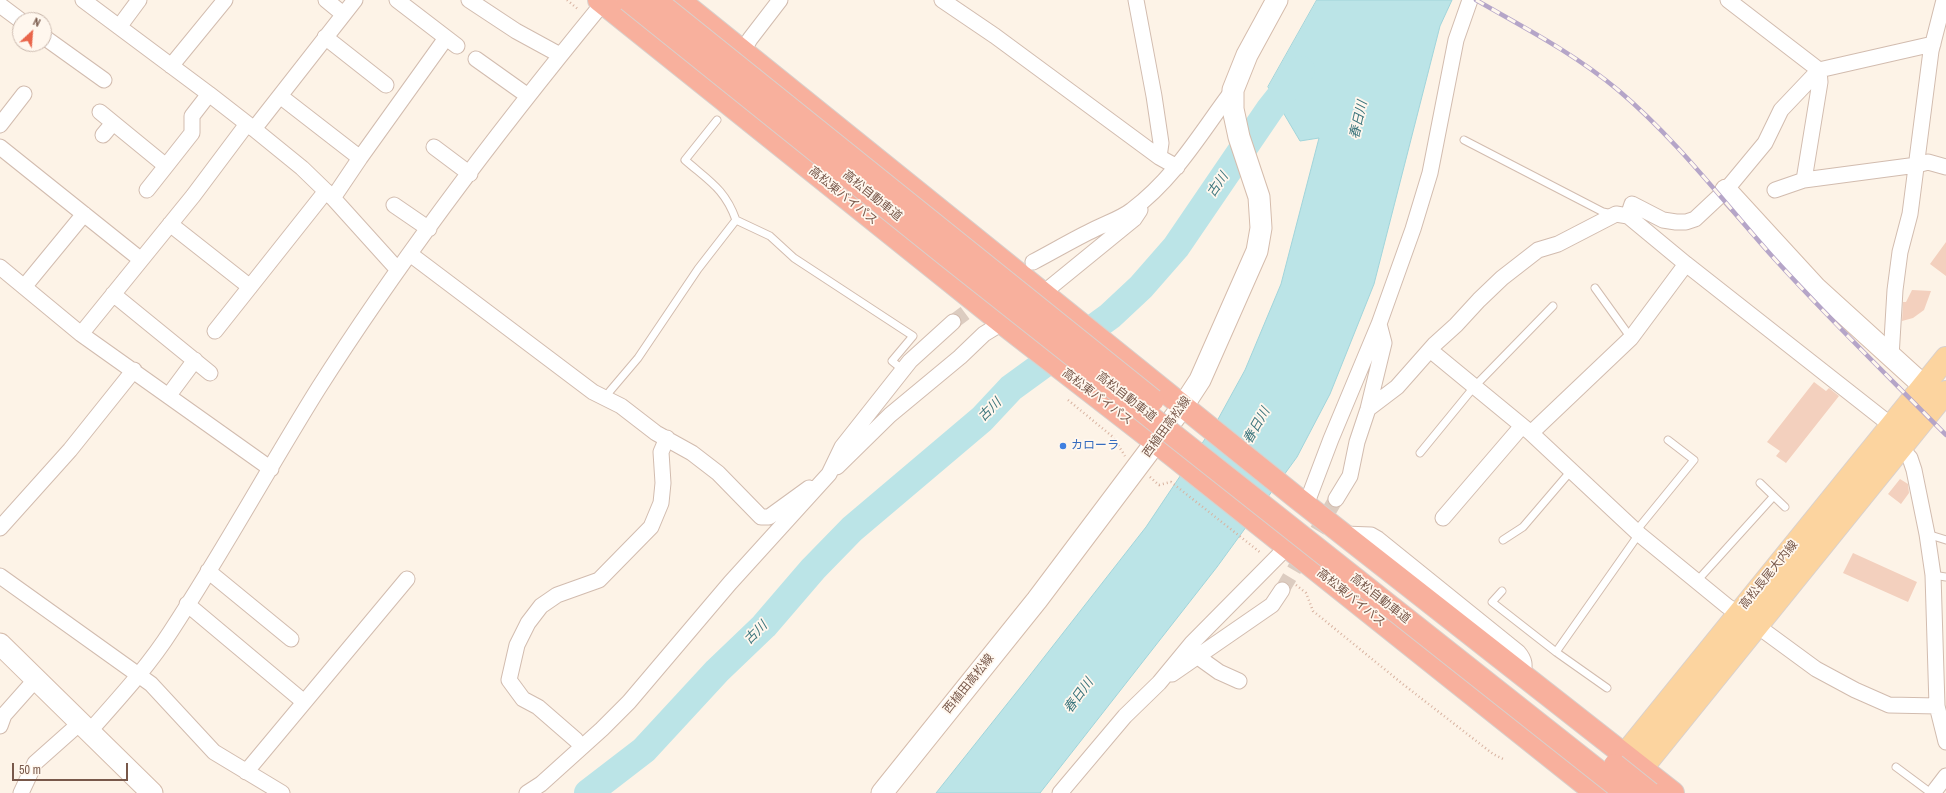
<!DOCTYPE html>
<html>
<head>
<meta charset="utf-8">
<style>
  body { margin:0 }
  #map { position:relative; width:1946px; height:793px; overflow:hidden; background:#fdf3e7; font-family:"Archivo Narrow",sans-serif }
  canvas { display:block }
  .north { position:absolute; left:12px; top:12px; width:40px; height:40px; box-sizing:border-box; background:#fff7ee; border:1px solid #c9b7ac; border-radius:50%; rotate:26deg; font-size:11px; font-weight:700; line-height:16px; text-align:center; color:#78584a }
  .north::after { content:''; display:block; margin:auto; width:14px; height:18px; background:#e9654a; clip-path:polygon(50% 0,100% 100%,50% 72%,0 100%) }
  .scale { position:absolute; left:12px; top:763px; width:116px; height:18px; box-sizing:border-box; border:2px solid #78584a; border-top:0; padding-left:5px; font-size:12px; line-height:14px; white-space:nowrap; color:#78584a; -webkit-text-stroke:3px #fff7ee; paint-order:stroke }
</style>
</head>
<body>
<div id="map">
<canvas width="1946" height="793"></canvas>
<div class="north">N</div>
<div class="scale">50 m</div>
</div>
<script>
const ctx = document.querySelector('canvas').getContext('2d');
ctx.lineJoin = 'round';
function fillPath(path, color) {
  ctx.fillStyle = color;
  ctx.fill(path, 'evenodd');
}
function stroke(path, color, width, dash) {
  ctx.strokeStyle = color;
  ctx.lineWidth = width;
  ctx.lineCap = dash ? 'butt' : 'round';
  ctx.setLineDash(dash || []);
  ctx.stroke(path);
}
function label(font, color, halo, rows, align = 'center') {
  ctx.font = font + ' "Archivo Narrow","Noto Sans JP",sans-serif';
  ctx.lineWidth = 3.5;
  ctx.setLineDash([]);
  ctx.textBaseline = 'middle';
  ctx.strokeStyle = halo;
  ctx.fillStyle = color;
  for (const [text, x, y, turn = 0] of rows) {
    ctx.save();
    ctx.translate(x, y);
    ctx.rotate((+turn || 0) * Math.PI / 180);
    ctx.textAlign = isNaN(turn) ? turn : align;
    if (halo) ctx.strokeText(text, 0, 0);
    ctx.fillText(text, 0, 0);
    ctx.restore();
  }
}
const water = new Path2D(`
  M 1317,0 L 1452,0 L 1440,26 L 1374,284 L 1330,394 L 1297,457 L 1217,567 L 1040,793 L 936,793 L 1027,679 L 1146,527 L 1217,421 L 1245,370 L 1281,284 L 1319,138 L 1300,141 L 1268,87 Z`);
const river = new Path2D(`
  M 588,793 L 644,750 L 717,671 L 764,626 L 813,569 L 852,529 L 982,419 L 1011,388 L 1110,316 L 1141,287 L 1176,247 L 1270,109 L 1301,70`);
const building = new Path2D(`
  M 1946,242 L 1946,276 L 1930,264 Z
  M 1912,290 L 1931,291 L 1924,310 L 1913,318 L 1902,321 L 1903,302 L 1906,302 Z
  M 1814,382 L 1826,391 L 1829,388 L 1839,396 L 1786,463 L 1776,456 L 1780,451 L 1767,442 Z
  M 1900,479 L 1908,484 L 1909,493 L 1901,504 L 1888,494 Z
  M 1853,553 L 1917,582 L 1908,602 L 1843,573 Z`);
const streetTunnel = new Path2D(`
  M 953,322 L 984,299
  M 1282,590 L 1336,499`);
const path = new Path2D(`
  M 567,0 L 579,10
  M 1068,400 L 1113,437 L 1125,456
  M 1150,477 L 1159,485 L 1171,482 L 1261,553
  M 1296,585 L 1306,593 L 1313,611 L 1404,685 L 1493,754 L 1505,760`);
const lane = new Path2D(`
  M 717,120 L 685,160 C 709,181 725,189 736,220 L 770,236 L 794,258 L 913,336 L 892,361 L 903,370
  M 1464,140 L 1603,212 L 1612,214
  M 1595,288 L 1631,338
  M 606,397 L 610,391 L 638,358 L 698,269 L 736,220
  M 1420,453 L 1474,387 L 1553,306
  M 1760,483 L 1785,507
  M 1636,531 L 1694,460 L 1668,440
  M 1927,534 L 1946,540
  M 1503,540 L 1523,527 L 1570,472
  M 1933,575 L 1946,577
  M 1697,581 L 1773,497
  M 1502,591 L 1492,602 L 1556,652 L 1639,534
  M 1556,652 L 1607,688
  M 1896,767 L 1931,793`);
const street = new Path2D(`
  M 83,0 L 209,94
  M 326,0 L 343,14
  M 397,0 L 457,46
  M 469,0 L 516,31 L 560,55
  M 942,0 L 995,36 L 1159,157 L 1177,167
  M 1136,0 L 1154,96 L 1161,143 L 1159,157
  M 1728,0 L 1819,70 L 1820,82 L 1804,180
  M 0,5 L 20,20
  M 119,27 L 139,0
  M 44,37 L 104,80
  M 325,37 L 386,85
  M 743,51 L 750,39 L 780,0
  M 476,59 L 528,96
  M 171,66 L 225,0
  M 280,96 L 360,158
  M 100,112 L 166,166 L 192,133 L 192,116 L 209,94 L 254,129 L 355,0
  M 0,125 L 24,94
  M 254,129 L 302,168 L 333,198 L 398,270
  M 103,135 L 113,123
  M 0,147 L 140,259
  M 434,147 L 470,174
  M 147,190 L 166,166
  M 1775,190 L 1804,180 L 1917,165 L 1928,162 L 1946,167
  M 333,198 L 360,158 L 446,38
  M 394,205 L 429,229
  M 1628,216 L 1632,204 L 1663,220 L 1676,222 L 1686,222 L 1695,219 L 1726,190 L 1765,143 L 1781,110 L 1819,70 L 1933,44
  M 170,224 L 250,287
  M 410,254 L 593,392 L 621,406 L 656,433 L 692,453 L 718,473 L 761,517 L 769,517 L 809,488
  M 1033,262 C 1054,251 1074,239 1095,229 C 1107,223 1122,218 1132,210 C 1176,177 1201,132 1233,90
  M 0,267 L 81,334 L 271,469
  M 24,287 L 84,214
  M 113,294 L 210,373
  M 1042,294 L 1134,219 L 1140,210
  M 215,331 L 326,191
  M 81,334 L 193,196 L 247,124
  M 1430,350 L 1531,433 L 1631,338 L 1686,264
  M 1891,357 L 1895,290 L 1900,252 L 1910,214 L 1931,51 L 1944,0
  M 169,395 L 195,360
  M 1368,409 L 1397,387 L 1435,344 L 1456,325 L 1479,300 L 1502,278 L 1538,250 L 1558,244 L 1616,214 L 1628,216 L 1686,264 L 1892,426
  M 1531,433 L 1639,534 L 1727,606 L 1756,625 L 1816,669 L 1855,690 L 1889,705 L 1937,706
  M 1900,447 L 1910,458 L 1914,470 L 1927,534 L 1933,575 L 1937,706 L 1946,742
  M 837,467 L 890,415 L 960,357 L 984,334 L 1002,323
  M 1336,499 L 1350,476 L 1357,442 L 1368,409 L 1384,343 L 1379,324
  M 1306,505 L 1331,439 L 1379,324 L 1413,229 L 1430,173 L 1456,40 L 1470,0
  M 1443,518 L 1522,426
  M 0,528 L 70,450 L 134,370
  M 1344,534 L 1371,535 L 1378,539 L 1518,652 C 1525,660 1525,665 1523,675
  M 208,571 L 291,639
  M 0,576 L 151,684 L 214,752 L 282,793
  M 187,604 L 304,702
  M 1198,657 L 1219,672 L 1239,681
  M 1172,674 L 1272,605 L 1282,590
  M 0,726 L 4,715 L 36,679
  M 89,732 C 118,699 148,667 171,631 C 223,552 268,469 318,389 C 403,255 502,126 603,3
  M 576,740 L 538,707 L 523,699 L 509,680 L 517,645 L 528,623 L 541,606 L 557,595 L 599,580 L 651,527 L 661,503 L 663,483 L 661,452 L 667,438
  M 246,772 L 407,579
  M 21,793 L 35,763 L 80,723
  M 527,793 L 541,784 L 602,729 L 629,702 L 730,583 L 829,474 L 842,447 L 910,361 L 953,322
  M 1060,793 L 1125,716 L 1159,683 L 1192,643 L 1287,547
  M 1933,793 L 1946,776`);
const secondary = new Path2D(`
  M 1726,190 L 1816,288 L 1936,397
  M 0,644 L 152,793
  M 882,793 L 1037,600 L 1183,406 L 1200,380 L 1257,251 L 1261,228 L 1259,197 L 1239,137 L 1233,109 L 1233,90 L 1247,55 L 1277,0`);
const primary = new Path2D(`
  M 1613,769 L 1946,358
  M 1630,783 L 1946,392`);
const highway = new Path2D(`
  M 599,0 L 1011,330 L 1171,454 L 1596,793
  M 679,0 L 1297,498 L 1673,793`);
const rail = new Path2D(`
  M 1476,0 C 1525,28 1575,54 1618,90 C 1676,139 1722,200 1772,256 C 1828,318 1888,376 1946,435`);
const highwayBridge = new Path2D(`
  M 628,0 L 947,256 L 1626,793
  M 655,0 L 1153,400
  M 1615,765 L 1650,793`);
const markers = [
  [1063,446,4,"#3f7fe0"]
];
const streetNames = [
  ["高松東バイパス",843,196,39],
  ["高松自動車道",872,196,39],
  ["高松東バイパス",1097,397,37],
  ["高松自動車道",1126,397,38],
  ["西植田高松線",1167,427,-54],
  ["高松長尾大内線",1769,575,-51],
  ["高松東バイパス",1351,598,39],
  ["高松自動車道",1380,599,38],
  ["西植田高松線",969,684,-51]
];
const shopNames = [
  ["カローラ",1071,446]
];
const waterNames = [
  ["春日川",1359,120,-77],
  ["古川",1218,185,-56],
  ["古川",990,410,-45],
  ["春日川",1257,426,-60],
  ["古川",756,633,-45],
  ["春日川",1079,696,-54]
];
fillPath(water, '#bbe4e7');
stroke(water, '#a1d4da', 1);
stroke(river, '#bbe4e7', 28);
fillPath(building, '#f3d0be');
stroke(streetTunnel, '#dcccc0', 15, [15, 8]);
stroke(lane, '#d2bcaf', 9);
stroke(street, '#d2bcaf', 17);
stroke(secondary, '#d5bcac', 23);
stroke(primary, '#d9d0cc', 24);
stroke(highway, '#d9d0cc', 24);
stroke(path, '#d8b3a1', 2.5, [1, 3]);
stroke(lane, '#fff', 7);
stroke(street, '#fff', 15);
stroke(secondary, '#fff', 21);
stroke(primary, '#fcd49f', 22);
stroke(highway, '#f8b09d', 22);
stroke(rail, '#b5a5c8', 4.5);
stroke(rail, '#fff7ee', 3, [9]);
stroke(highwayBridge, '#d9d0cc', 24, []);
stroke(highwayBridge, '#f8b09d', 22);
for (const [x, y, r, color] of markers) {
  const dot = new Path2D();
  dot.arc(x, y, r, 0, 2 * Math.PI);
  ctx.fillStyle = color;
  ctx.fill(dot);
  stroke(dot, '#fff7ee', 1.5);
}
label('12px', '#78584a', '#fff7ee', streetNames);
label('12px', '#366cbe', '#fff7ee', shopNames, 'left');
label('italic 13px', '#3d767d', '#fff7ee', waterNames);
</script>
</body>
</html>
